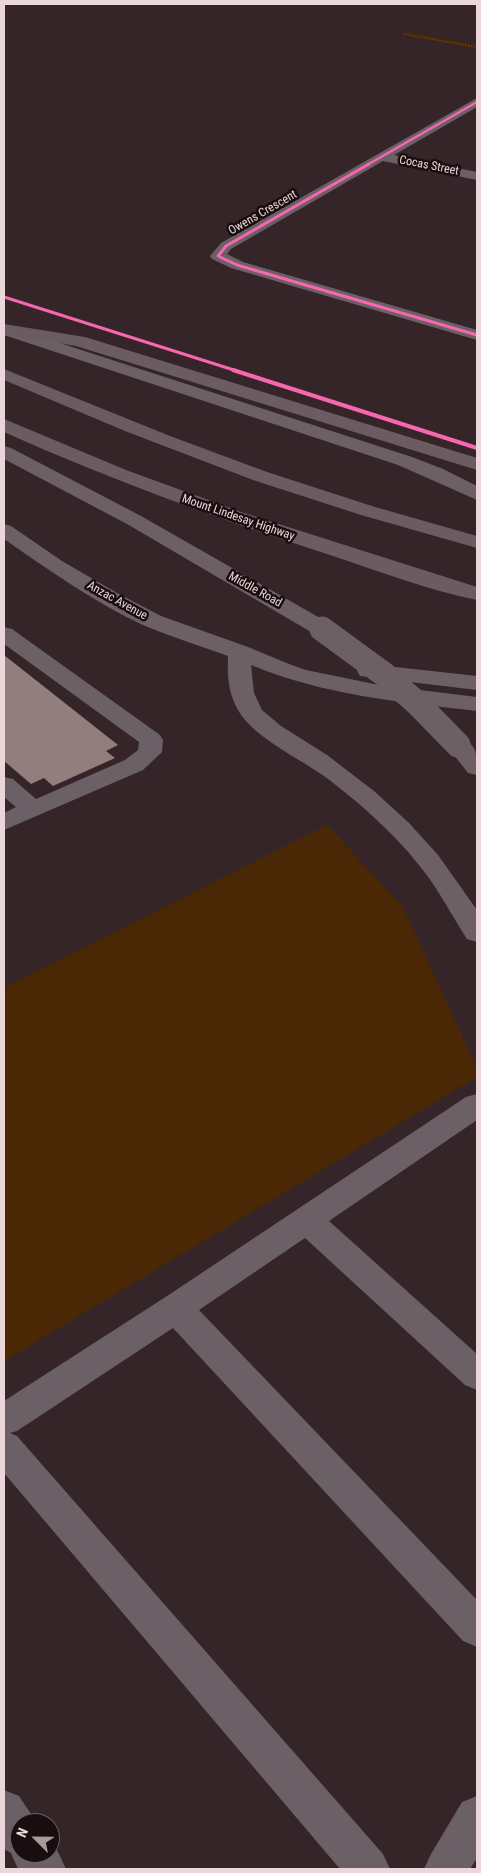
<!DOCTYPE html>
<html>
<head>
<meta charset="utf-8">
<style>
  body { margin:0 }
  #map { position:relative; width:481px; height:1873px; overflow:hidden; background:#352528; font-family:"Roboto Condensed",sans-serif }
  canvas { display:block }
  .frame { position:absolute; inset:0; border:5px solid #ebd7da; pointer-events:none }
  .north { position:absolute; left:10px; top:1813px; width:50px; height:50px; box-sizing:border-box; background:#1a0d10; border:1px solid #6e5e61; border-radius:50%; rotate:293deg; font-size:14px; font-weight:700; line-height:20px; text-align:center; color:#ebd7da }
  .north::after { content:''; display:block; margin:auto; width:18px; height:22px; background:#ab999c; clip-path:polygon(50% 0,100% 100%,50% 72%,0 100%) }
</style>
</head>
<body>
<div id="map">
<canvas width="481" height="1873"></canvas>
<div class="frame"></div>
<div class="north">N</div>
</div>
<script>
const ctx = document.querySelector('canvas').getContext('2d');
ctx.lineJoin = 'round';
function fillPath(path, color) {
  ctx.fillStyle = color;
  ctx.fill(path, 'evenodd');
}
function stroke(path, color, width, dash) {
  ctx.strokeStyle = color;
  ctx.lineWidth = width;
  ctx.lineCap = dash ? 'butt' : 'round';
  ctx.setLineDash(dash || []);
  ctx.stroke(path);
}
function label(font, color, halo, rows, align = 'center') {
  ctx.font = font + ' "Roboto Condensed",sans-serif';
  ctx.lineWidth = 5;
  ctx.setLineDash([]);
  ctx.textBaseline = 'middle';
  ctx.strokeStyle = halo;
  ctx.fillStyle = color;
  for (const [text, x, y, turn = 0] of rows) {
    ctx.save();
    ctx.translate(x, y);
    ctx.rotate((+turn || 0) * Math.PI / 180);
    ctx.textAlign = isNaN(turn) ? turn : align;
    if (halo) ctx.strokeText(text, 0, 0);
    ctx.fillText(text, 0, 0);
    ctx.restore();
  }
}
const green = new Path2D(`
  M 407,32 L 477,45 L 477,49 L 401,35 Z
  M 327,825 L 403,907 L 477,1068 L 477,1077 L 4,1361 L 4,987 Z`);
const building = new Path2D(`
  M 4,655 L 118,745 L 106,751 L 115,758 L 53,786 L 44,778 L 31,784 L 4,761 Z`);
const path = new Path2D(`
  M 403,34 L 477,47`);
const minor = new Path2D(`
  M 477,98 L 477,107 L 394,155 L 477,172 L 477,180 L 383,161 L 231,249 L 227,254 L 243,262 L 477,330 L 477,340 L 231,268 L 212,259 L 210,256 L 221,243 Z
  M 4,627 L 12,629 L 160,735 L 163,740 L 162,752 L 143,770 L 4,830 L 4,813 L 16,807 L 4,797 L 4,777 L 13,779 L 36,799 L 125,760 L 138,750 L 139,742 L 4,644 Z
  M 477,1094 L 477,1120 L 329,1221 L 477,1354 L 477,1390 L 465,1385 L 305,1238 L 199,1310 L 477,1600 L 477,1647 L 463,1641 L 173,1328 L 17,1431 L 10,1433 L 17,1436 L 383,1854 L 390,1869 L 340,1869 L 4,1473 L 4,1401 L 164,1298 L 466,1097 Z
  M 4,1790 L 19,1796 L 37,1823 L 20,1823 L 20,1853 L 50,1853 L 50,1840 L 59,1854 L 66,1869 L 18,1869 L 11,1853 L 4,1849 Z
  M 477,1796 L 477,1858 L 470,1869 L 424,1869 L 431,1854 L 462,1802 Z`);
const major = new Path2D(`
  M 4,325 L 412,457 L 443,469 L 477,486 L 477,500 L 398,465 L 4,335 Z
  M 4,446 L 11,448 L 141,516 L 327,622 L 330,627 L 327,632 L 319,634 L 311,632 L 127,524 L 4,459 Z
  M 4,524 L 11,526 L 62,561 L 117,593 L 161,616 L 248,647 L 289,664 L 306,670 L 379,685 L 477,697 L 477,711 C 400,702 323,695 251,665 L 254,693 L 262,710 L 281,726 L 327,755 L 374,791 L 409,823 L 438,855 L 477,910 L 477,942 L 467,939 C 454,919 443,898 429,878 C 402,841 368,810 332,782 C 305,761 267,745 245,720 C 229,700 227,680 228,656 C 201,646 172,637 145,626 C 95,603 49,570 4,539 Z
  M 368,664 L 477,676 L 477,690 L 360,676 L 357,671 L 360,666 Z
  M 458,738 C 479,743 477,757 477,775 L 468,773 L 446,745 L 449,740 Z`);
const highway = new Path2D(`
  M 4,324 L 85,337 L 477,458 L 477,470 L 76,346 L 4,334 Z
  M 4,369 L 170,436 L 267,472 L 375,507 L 477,536 L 477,548 L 361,515 L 253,480 L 125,431 L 4,380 Z
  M 4,419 L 126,470 L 244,513 L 477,587 L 477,600 C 429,590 380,572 333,556 C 221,520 111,480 4,432 Z`);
const majorBridgeFar1 = new Path2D(`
  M 319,627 L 324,630`);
const majorBridge = new Path2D(`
  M 322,629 L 385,675 L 419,705 L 458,745`);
const cyclewayFar2 = new Path2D(`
  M 367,165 L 477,102`);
const cyclewayFar1 = new Path2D(`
  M 369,164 L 226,246 L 218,256 L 237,265 L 477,335
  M 4,297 L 237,371`);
const cycleway = new Path2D(`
  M 233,370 L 477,448`);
const farStreetnames = [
  ["Cocas Street",429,166,11],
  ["Owens Crescent",263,213,-30],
  ["Mount Lindesay Highway",238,518,19],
  ["Middle Road",255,590,29],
  ["Anzac Avenue",117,601,29]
];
fillPath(green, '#4a2805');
fillPath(building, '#927e7c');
stroke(path, '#695e62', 1, [1, 2]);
fillPath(minor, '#6a6065');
fillPath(major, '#6c6065');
fillPath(highway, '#6b5c62');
stroke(majorBridgeFar1, '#6c6065', 20);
stroke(majorBridge, '#6c6065', 25);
stroke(cyclewayFar2, '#f766af', 2.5);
stroke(cyclewayFar1, '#f766af', 3);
stroke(cycleway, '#f766af', 4);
label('12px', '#ebd7da', '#1a0d10', farStreetnames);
</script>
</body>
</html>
